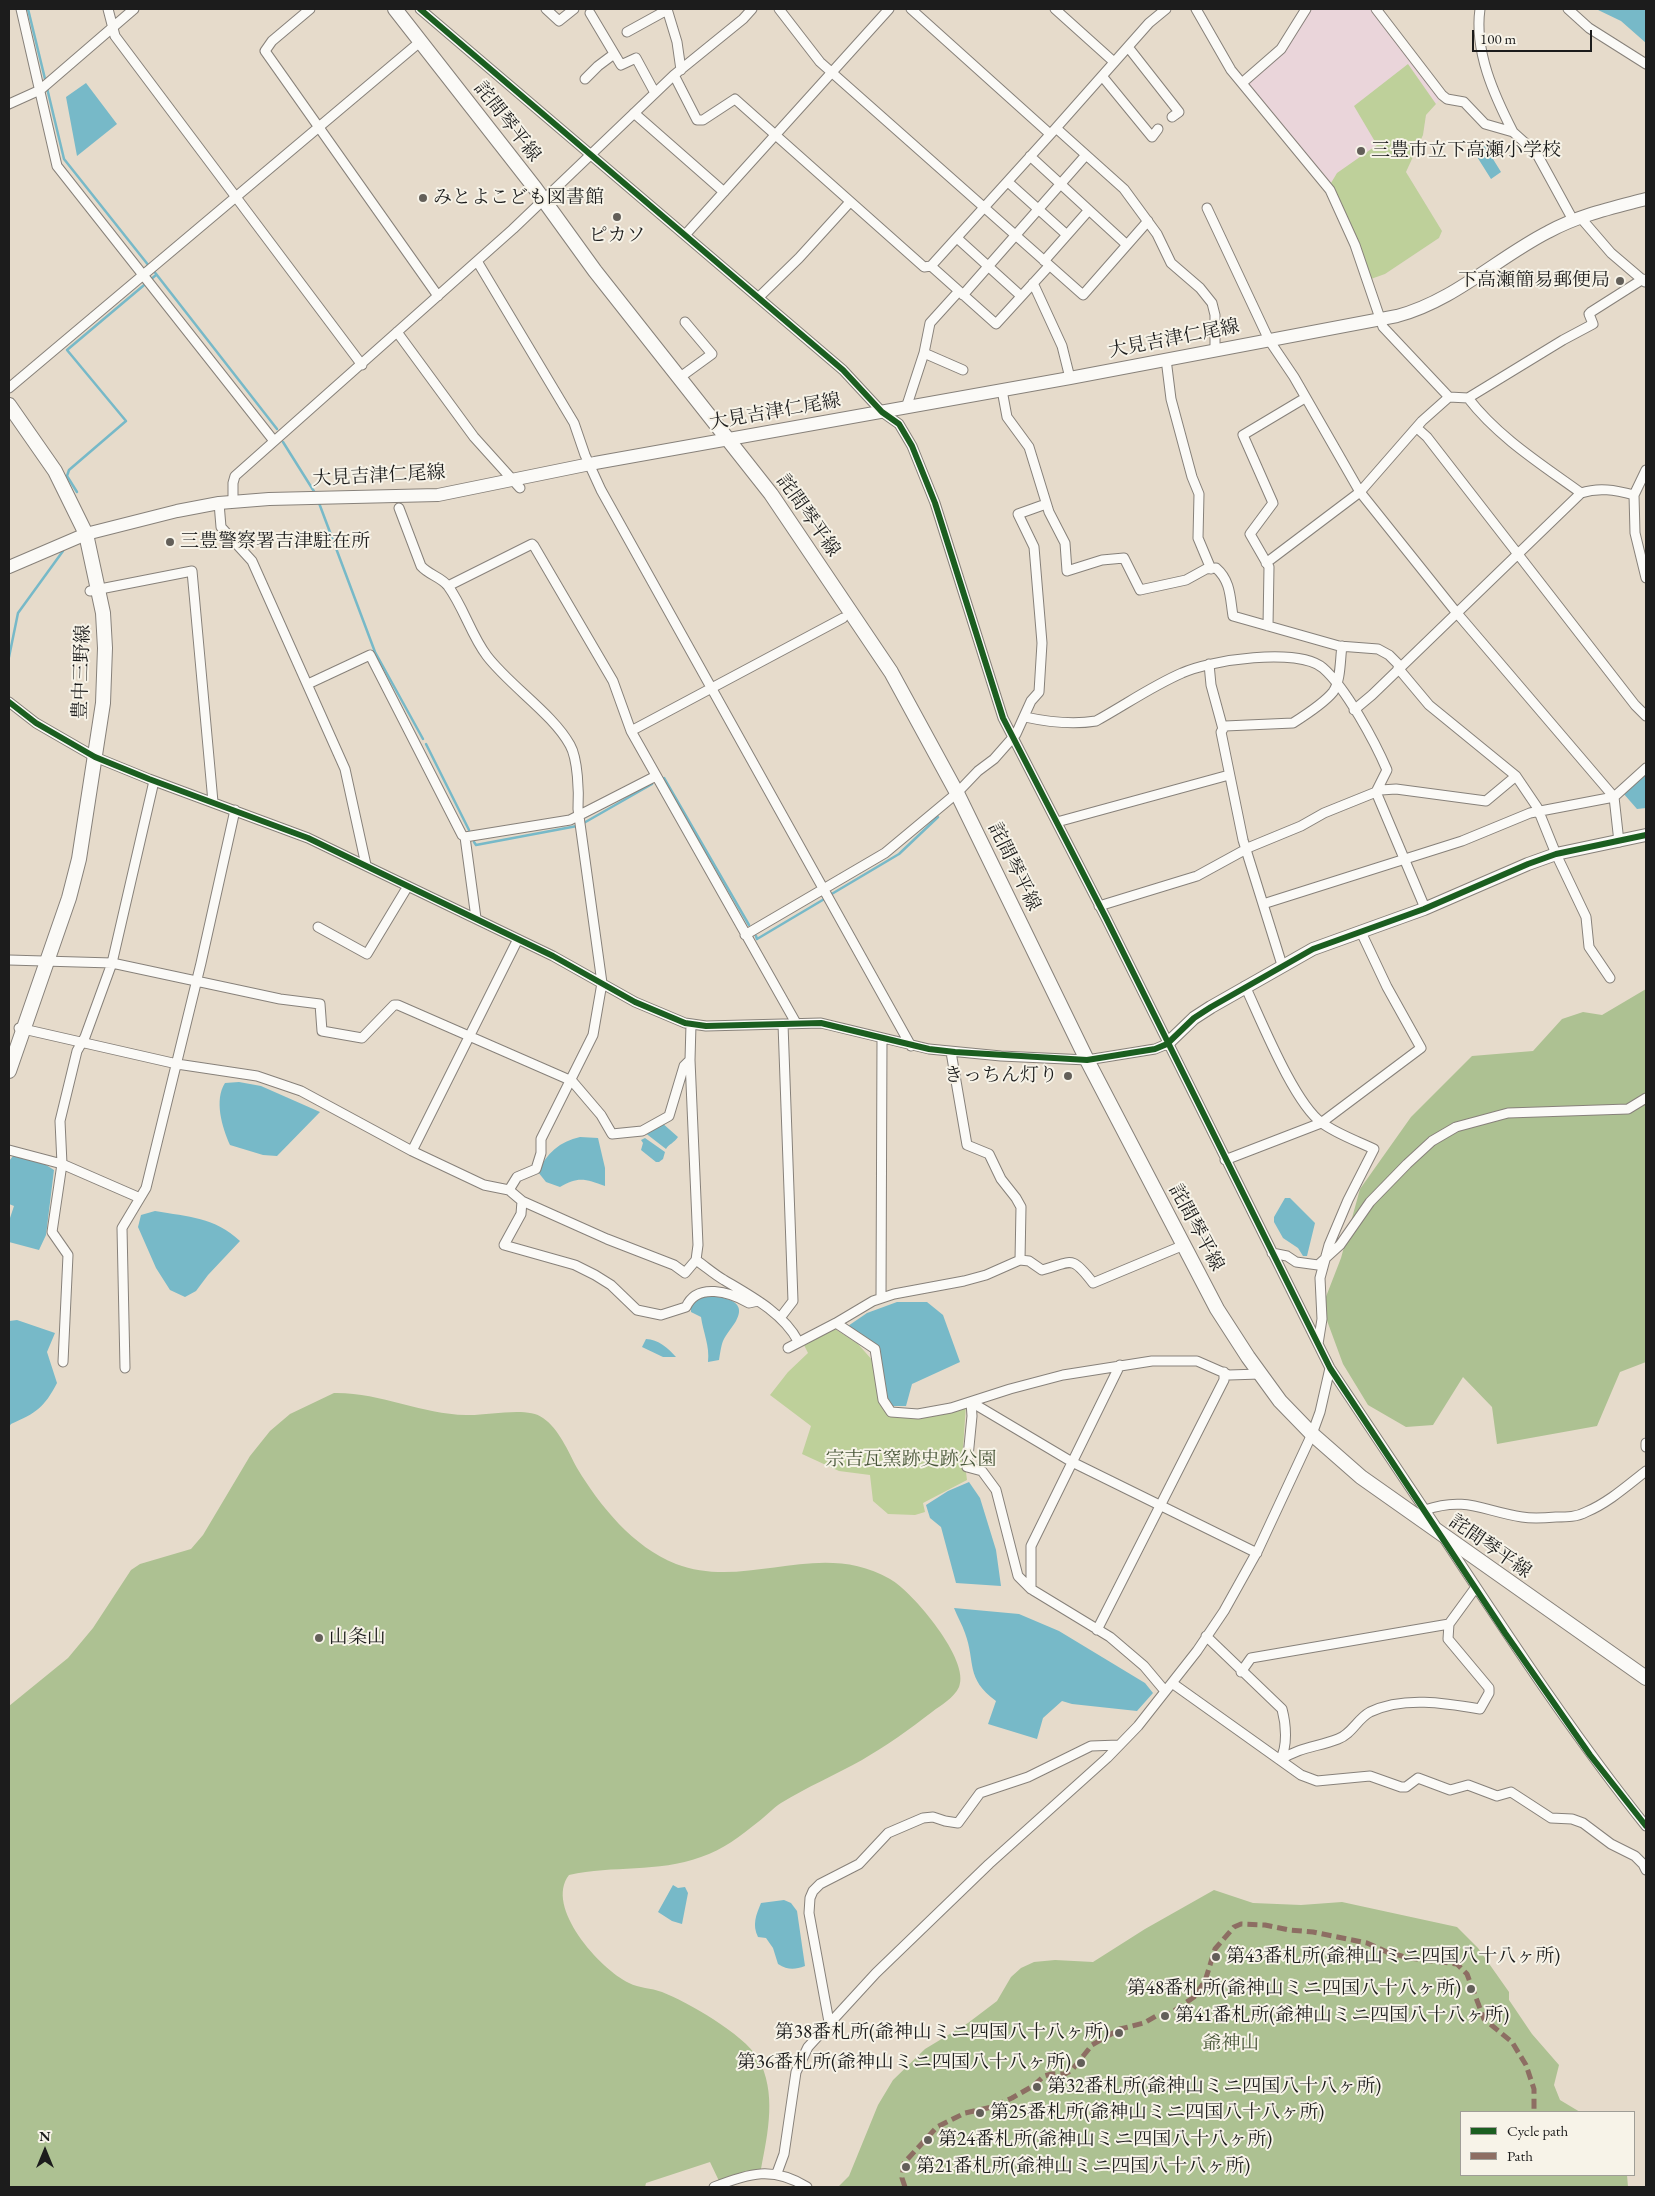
<!DOCTYPE html>
<html>
<head>
<meta charset="utf-8">
<style>
  body { margin:0 }
  #map { position:relative; width:1655px; height:2196px; overflow:hidden; background:#e6dbcb; font-family:"EB Garamond",serif }
  canvas { display:block }
  .frame { position:absolute; inset:0; border:10px solid #1c1c1c; pointer-events:none }
  .legend { position:absolute; left:1460px; top:2111px; width:175px; height:65px; box-sizing:border-box; background:#f7f3e8; border:1px solid #9f9d96; margin:0; padding:6px 9px; list-style:none; font-size:15px; color:#1c1c1c }
  .legend li { display:flex; align-items:center; gap:10px; height:25px }
  .legend b { width:25px; border:1px solid #9f9d96 }
  .north { position:absolute; left:20px; top:2126px; width:50px; height:50px; -webkit-text-stroke:4px #f7f3e8; paint-order:stroke; rotate:0deg; font-size:14px; font-weight:700; line-height:20px; text-align:center; color:#1c1c1c }
  .north::after { content:''; display:block; margin:auto; width:18px; height:22px; background:#1c1c1c; clip-path:polygon(50% 0,100% 100%,50% 72%,0 100%) }
  .scale { position:absolute; left:1472px; top:30px; width:120px; height:22px; box-sizing:border-box; border:2px solid #1c1c1c; border-top:0; padding-left:6px; font-size:15px; line-height:18px; white-space:nowrap; color:#1c1c1c; -webkit-text-stroke:4px #f7f3e8; paint-order:stroke }
</style>
</head>
<body>
<div id="map">
<canvas width="1655" height="2196"></canvas>
<div class="frame"></div>
<ul class="legend">
<li><b style="height:6px;background:#1b5e20"></b>Cycle path</li>
<li><b style="height:6px;background:#8d6e63"></b>Path</li>
</ul>
<div class="north">N</div>
<div class="scale">100 m</div>
</div>
<script>
const ctx = document.querySelector('canvas').getContext('2d');
ctx.lineJoin = 'round';
function fillPath(path, color) {
  ctx.fillStyle = color;
  ctx.fill(path, 'evenodd');
}
function stroke(path, color, width, dash) {
  ctx.strokeStyle = color;
  ctx.lineWidth = width;
  ctx.lineCap = dash ? 'butt' : 'round';
  ctx.setLineDash(dash || []);
  ctx.stroke(path);
}
function label(font, color, halo, rows, align = 'center') {
  ctx.font = font + ' "EB Garamond","Noto Serif JP",serif';
  ctx.lineWidth = 4;
  ctx.setLineDash([]);
  ctx.textBaseline = 'middle';
  ctx.strokeStyle = halo;
  ctx.fillStyle = color;
  for (const [text, x, y, turn = 0] of rows) {
    ctx.save();
    ctx.translate(x, y);
    ctx.rotate((+turn || 0) * Math.PI / 180);
    ctx.textAlign = isNaN(turn) ? turn : align;
    if (halo) ctx.strokeText(text, 0, 0);
    ctx.fillText(text, 0, 0);
    ctx.restore();
  }
}
const built = new Path2D(`
  M 1311,9 L 1372,9 L 1441,98 L 1426,115 L 1423,135 L 1406,172 L 1442,231 L 1439,238 L 1385,274 L 1371,279 L 1331,183 L 1248,85 L 1249,80 L 1284,50 Z`);
const green = new Path2D(`
  M 1408,64 L 1436,104 L 1426,115 L 1423,135 L 1406,172 L 1442,231 L 1439,238 L 1385,274 L 1371,279 L 1331,183 L 1337,173 L 1377,145 L 1354,106 Z
  M 835,1329 L 858,1344 L 873,1361 L 892,1414 L 966,1404 L 963,1449 L 967,1480 L 923,1503 L 925,1512 L 915,1515 L 888,1514 L 873,1501 L 870,1475 L 839,1471 L 802,1454 L 811,1426 L 770,1395 L 788,1372 L 808,1353 L 804,1345 Z`);
const forest = new Path2D(`
  M 1646,989 L 1646,1362 L 1620,1372 L 1597,1426 L 1497,1444 L 1492,1407 L 1463,1377 L 1433,1425 L 1406,1427 L 1368,1405 L 1343,1364 L 1322,1307 L 1341,1258 L 1360,1189 L 1411,1117 L 1472,1056 L 1533,1051 L 1562,1019 L 1583,1012 L 1602,1015 Z
  M 334,1393 C 379,1392 421,1414 466,1415 C 488,1416 527,1406 543,1418 C 559,1429 568,1451 577,1468 C 600,1506 633,1547 676,1564 C 747,1591 819,1538 890,1579 C 913,1592 971,1661 959,1687 C 954,1698 941,1705 932,1712 C 910,1729 886,1746 862,1760 C 835,1775 807,1787 781,1803 C 773,1808 766,1816 758,1822 C 740,1836 723,1850 701,1857 C 657,1873 614,1865 569,1875 C 544,1907 600,1969 629,1983 C 639,1988 651,1988 662,1992 C 688,2002 743,2034 758,2058 C 777,2093 768,2132 761,2169 L 719,2181 L 710,2162 L 646,2183 L 645,2187 L 9,2187 L 9,1706 L 68,1658 L 93,1628 L 131,1570 L 140,1564 L 191,1549 L 203,1535 L 250,1456 L 270,1431 L 290,1414 Z
  M 1214,1890 L 1253,1903 L 1301,1905 L 1342,1902 L 1457,1927 L 1478,1948 L 1509,1992 L 1509,2000 L 1532,2034 L 1559,2065 L 1554,2085 L 1560,2100 L 1580,2112 L 1461,2112 L 1461,2175 L 1627,2175 L 1628,2187 L 838,2187 L 849,2176 L 878,2105 L 893,2080 L 925,2049 L 968,2023 L 997,2001 L 1011,1977 L 1021,1968 L 1034,1962 L 1055,1960 L 1093,1962 L 1145,1929 Z`);
const water = new Path2D(`
  M 1596,9 L 1646,9 L 1646,43 L 1621,21 Z
  M 86,83 L 117,124 L 77,156 L 66,97 Z
  M 1485,146 L 1501,172 L 1491,179 L 1474,152 Z
  M 1646,774 L 1646,808 L 1637,809 L 1623,793 Z
  M 239,1082 L 261,1086 L 320,1112 L 277,1156 L 263,1155 L 230,1145 C 222,1127 214,1100 225,1083 Z
  M 661,1122 L 678,1137 C 674,1143 669,1144 666,1149 L 644,1132 Z
  M 580,1137 L 598,1138 L 605,1168 L 605,1186 C 586,1179 578,1176 560,1187 L 546,1182 L 538,1172 C 546,1154 560,1141 580,1137 Z
  M 645,1138 L 665,1152 L 663,1159 L 659,1162 L 656,1162 L 641,1150 L 643,1143 L 641,1140 Z
  M 13,1156 L 43,1163 L 54,1170 L 46,1235 L 39,1250 L 9,1242 L 9,1221 L 14,1206 L 9,1204 L 9,1161 Z
  M 1285,1198 L 1290,1198 L 1315,1223 L 1307,1256 L 1303,1256 L 1298,1248 L 1283,1238 L 1274,1222 L 1274,1217 Z
  M 155,1211 C 189,1217 214,1217 240,1241 L 208,1275 L 196,1291 L 185,1297 L 170,1290 L 156,1268 L 138,1227 L 141,1215 Z
  M 699,1296 C 715,1296 750,1297 736,1321 C 732,1328 726,1334 723,1341 C 721,1346 720,1354 719,1360 L 708,1362 C 710,1346 703,1332 701,1317 L 691,1312 L 691,1304 Z
  M 897,1302 L 927,1302 L 943,1315 L 960,1362 L 912,1384 L 906,1406 L 893,1406 L 884,1397 L 879,1356 L 848,1326 L 867,1313 Z
  M 17,1320 L 55,1333 L 47,1352 L 57,1383 C 44,1408 36,1413 11,1424 L 9,1427 L 9,1321 Z
  M 646,1339 C 658,1339 669,1349 676,1357 L 663,1357 L 642,1347 Z
  M 969,1482 L 980,1498 L 996,1550 L 1001,1586 L 956,1583 L 941,1527 L 930,1518 L 926,1505 L 948,1491 Z
  M 954,1608 L 1019,1614 L 1059,1631 L 1145,1683 L 1153,1693 L 1137,1711 L 1072,1704 L 1062,1701 L 1043,1718 L 1037,1739 L 988,1724 L 996,1701 C 965,1678 976,1663 965,1633 C 962,1624 957,1616 954,1608 Z
  M 673,1885 L 678,1888 L 685,1887 L 688,1893 L 682,1924 L 672,1921 L 658,1912 Z
  M 784,1900 L 791,1903 L 797,1911 L 805,1966 C 794,1970 788,1970 778,1964 L 773,1948 L 766,1938 L 758,1937 C 752,1925 756,1915 761,1903 Z`);
const stream = new Path2D(`
  M 28,9 L 46,83
  M 47,88 L 64,159 L 149,266
  M 153,270 L 277,429
  M 283,442 L 315,493
  M 77,492 L 67,476 L 69,470 L 126,421 L 67,350 L 156,275
  M 319,503 L 375,652 L 423,739
  M 9,657 L 18,613 L 63,551
  M 426,744 L 469,830
  M 664,778 L 749,925
  M 582,824 L 652,784
  M 474,842 L 476,845 L 577,826
  M 830,895 L 899,854 L 938,817
  M 756,936 L 757,939 L 826,898`);
const street = new Path2D(`
  M 21,9 L 57,166 L 274,441
  M 108,9 L 115,36 L 362,365
  M 310,9 L 272,41 L 265,51 L 438,296
  M 420,9 L 843,370 L 882,412 L 899,424 L 912,446 L 935,503 L 1003,718 L 1106,918 L 1330,1368 L 1435,1525
  M 546,9 L 559,21 L 574,9
  M 667,9 L 677,42 L 681,70
  M 779,9 L 820,62 L 1083,295 L 1148,221
  M 911,9 L 1050,134
  M 1055,9 L 1114,62
  M 1196,9 L 1231,70 L 1330,190 L 1355,245 L 1383,327 L 1449,397 L 1468,398 L 1563,340 L 1593,324 L 1589,314 L 1591,312 L 1643,279
  M 1376,9 L 1442,95 L 1447,99 L 1464,102 L 1485,124 L 1513,132 L 1523,141 L 1538,156 L 1573,220
  M 1480,9 C 1474,51 1494,95 1513,132
  M 1568,9 L 1589,28 L 1646,64
  M 590,13 L 621,65 L 636,58 L 655,93
  M 627,32 L 667,10
  M 1128,47 L 1179,112 L 1172,117
  M 674,75 L 697,120 L 703,120 L 735,99 L 924,267 L 931,266
  M 1102,76 L 1152,137 L 1158,129
  M 585,79 L 598,66 L 614,54
  M 1242,83 L 1281,49 L 1306,9
  M 9,104 L 40,90 L 134,9
  M 634,113 L 724,192
  M 1056,128 L 1149,23 L 1166,9
  M 1030,156 L 1127,245
  M 1008,182 L 1067,235
  M 1207,208 L 1269,340 L 1294,377 L 1360,492 L 1456,612 L 1614,797 L 1619,842
  M 1580,217 L 1611,253 L 1645,282
  M 685,235 L 889,9
  M 957,238 L 1021,296
  M 477,261 L 574,423 L 585,455 L 601,490 L 911,1046
  M 1044,261 L 1089,210
  M 1049,266 L 996,324 L 931,266 L 1056,128 L 1124,189 L 1157,234 L 1171,263 L 1200,288 L 1212,303 L 1215,315 L 1215,350
  M 1033,283 L 1062,346 L 1070,378
  M 963,295 L 1086,155
  M 759,297 L 799,258 L 850,202
  M 397,332 L 474,437 L 520,488
  M 924,353 L 963,370
  M 1166,359 L 1171,399 L 1192,477 L 1199,494 L 1198,538 L 1211,569
  M 679,378 L 712,354 L 685,322
  M 9,388 L 421,41
  M 1002,390 L 1007,417 L 1029,447 L 1049,512 L 1065,543 L 1067,571 L 1102,560 L 1124,558 L 1140,590 L 1186,580 L 1206,569 L 1216,568 C 1231,581 1230,598 1233,616 L 1339,646 L 1378,649 L 1389,655 L 1400,666
  M 1468,398 C 1498,437 1541,464 1581,493
  M 906,408 L 924,353 L 930,323 L 959,291
  M 1417,428 L 1427,437 L 1635,705 L 1646,716
  M 1646,470 L 1634,495 L 1635,533 L 1646,578
  M 233,501 L 233,483 L 235,476 L 513,229 L 674,75 L 743,19 L 752,9
  M 219,503 L 221,527 L 252,561 L 345,769 L 366,865
  M 399,508 L 421,566 C 429,575 441,577 448,586 C 464,608 471,635 487,656 C 510,686 553,714 570,745 C 578,759 579,793 578,809 L 602,983 L 593,1035 L 541,1139 L 541,1153 L 536,1169 L 517,1177 L 509,1190
  M 1266,563 L 1360,492 L 1422,421 L 1449,397
  M 448,586 L 532,544 L 534,546 L 613,681 L 631,731 L 796,1023
  M 90,591 L 192,571 L 213,802
  M 1268,626 L 1269,567 L 1250,534 L 1273,503 L 1243,435 L 1305,398
  M 1209,664 L 1211,685 L 1223,729
  M 1398,668 L 1429,705 L 1516,776 L 1537,807 L 1556,854 L 1586,917 L 1589,947 L 1610,978
  M 308,684 L 370,655 L 462,835 L 465,837 L 476,918
  M 9,702 L 36,723 L 95,757 L 149,779 L 308,838 L 553,956 L 635,1002 L 685,1023 L 706,1026 L 821,1023 L 929,1049 L 1001,1056 L 1087,1060 L 1155,1049 L 1167,1044
  M 1354,710 L 1372,695 L 1581,493 C 1599,487 1615,490 1634,495
  M 1025,717 C 1048,722 1072,725 1096,721 C 1125,705 1152,686 1182,673 C 1210,660 1298,647 1323,668 C 1346,688 1375,742 1387,770 L 1376,792 L 1425,908
  M 631,731 L 843,618
  M 1057,822 L 1229,775
  M 465,837 L 570,820 L 656,776
  M 1263,904 L 1462,841 L 1530,813 L 1614,797 L 1646,768
  M 1099,906 L 1197,876 L 1250,847 L 1301,826 L 1324,813 L 1381,790 L 1396,789 L 1486,801 L 1516,776
  M 318,927 L 367,954 L 408,886
  M 745,935 L 885,853 L 957,793 L 978,771 L 994,759 L 1016,734 L 1031,701 L 1039,692 L 1042,643 L 1034,547 L 1018,514 L 1046,504
  M 9,960 L 112,963 L 280,999 L 320,1004 L 322,1031 L 362,1038 L 394,1005 L 398,1005 L 572,1081 L 601,1115 L 612,1134 L 642,1131 L 669,1116 L 684,1066 L 690,1060
  M 1282,965 L 1243,840 L 1221,732 L 1225,726 L 1293,723 C 1304,716 1325,702 1333,692 C 1341,681 1340,659 1342,646
  M 1245,986 C 1261,1020 1294,1103 1322,1123 C 1337,1134 1357,1141 1374,1149 L 1348,1200 L 1329,1245 L 1320,1278 L 1322,1319 L 1318,1344
  M 19,1028 L 177,1064 L 257,1076 L 301,1091 L 412,1151 L 484,1185 L 509,1190 L 522,1201 L 607,1239 L 674,1265 L 685,1273 L 696,1260 L 698,1245 L 690,1060 L 691,1024
  M 951,1052 L 967,1145 L 989,1154 L 1001,1179 L 1016,1198 L 1021,1207 L 1020,1260
  M 9,1150 L 62,1164 L 140,1198
  M 412,1151 L 518,939
  M 1225,1160 L 1321,1123 L 1421,1048 L 1387,987 L 1361,932
  M 522,1201 L 521,1214 L 504,1245 L 575,1265 L 595,1275 L 611,1285 L 637,1310 L 661,1315 L 686,1307 C 697,1282 730,1292 749,1303 L 758,1301
  M 1272,1253 L 1287,1256 L 1296,1262 L 1318,1265 L 1340,1245 L 1370,1202 L 1407,1164 L 1432,1141 L 1456,1127 L 1508,1113 L 1628,1109 L 1646,1098
  M 696,1260 C 706,1267 715,1275 724,1280 C 751,1296 783,1313 798,1341
  M 881,1298 L 882,1038
  M 780,1318 L 793,1301 L 783,1024
  M 836,1323 L 873,1301 L 894,1294 L 964,1281 L 986,1275 L 1020,1260 L 1029,1261 L 1042,1270 C 1072,1262 1071,1254 1093,1283 L 1184,1245
  M 788,1348 L 836,1323 L 875,1349 L 883,1400 L 891,1412 L 918,1414 L 951,1408 L 1010,1389 L 1063,1375 L 1152,1361 L 1197,1361 L 1229,1375 L 1260,1374
  M 63,1362 L 68,1255 L 52,1232 L 62,1164 L 60,1121 L 77,1051 L 85,1037 L 112,963 L 154,781
  M 125,1368 L 122,1228 L 146,1188 L 201,963 L 235,810
  M 971,1402 L 972,1416 L 967,1467 L 982,1471 L 996,1490 L 1018,1576 L 1031,1589 L 1110,1637 L 1144,1666 L 1165,1691
  M 971,1402 L 1072,1462 L 1257,1553
  M 1646,1443 L 1646,1447
  M 1425,1510 C 1466,1496 1483,1511 1522,1517 C 1533,1519 1545,1518 1556,1517 C 1567,1517 1577,1517 1586,1512 C 1608,1503 1628,1485 1646,1471
  M 1445,1540 C 1510,1638 1573,1735 1646,1826
  M 1031,1589 L 1031,1546 L 1120,1365
  M 1097,1630 L 1224,1380 L 1224,1372
  M 1206,1636 L 1282,1709 C 1286,1724 1288,1746 1280,1760
  M 1241,1672 L 1251,1658 L 1449,1624
  M 1172,1683 L 1301,1775 L 1317,1781 L 1370,1776 L 1401,1787 L 1406,1787 L 1418,1778 L 1450,1790 L 1468,1785 L 1497,1796 L 1511,1792 L 1551,1818 L 1572,1819 L 1583,1823 L 1611,1844 L 1635,1856 L 1643,1864 L 1646,1870
  M 1280,1760 C 1300,1747 1317,1747 1338,1739 C 1352,1734 1357,1719 1370,1712 C 1403,1696 1445,1703 1480,1709 L 1489,1693 L 1489,1688 L 1448,1639 L 1449,1624 L 1476,1587
  M 829,2022 L 809,1913 L 810,1898 L 813,1891 L 820,1884 L 859,1864 L 888,1833 L 923,1818 L 933,1817 L 945,1821 L 958,1823 L 980,1793 L 1028,1777 L 1091,1746 L 1119,1745
  M 777,2173 L 784,2154 L 796,2072 L 808,2047 L 876,1973 L 989,1864 L 1107,1758 L 1138,1726 L 1197,1651 L 1224,1611 L 1258,1550 L 1312,1434 L 1320,1412 L 1330,1368
  M 714,2187 C 749,2173 773,2166 807,2187`);
const secondary = new Path2D(`
  M 9,567 L 86,534 L 177,511 L 219,503 L 269,499 L 438,495 L 595,463 L 1070,378 L 1397,316 C 1454,301 1497,258 1548,232 C 1579,215 1612,208 1646,199
  M 1167,1044 L 1194,1018 L 1211,1007 L 1313,949 L 1424,909 L 1528,864 L 1556,854 L 1646,835`);
const primary = new Path2D(`
  M 395,9 L 535,188 L 595,271 L 771,494 L 891,672 L 957,793 L 1087,1060 L 1217,1309 L 1248,1357 L 1280,1401 L 1312,1434 L 1361,1477 L 1646,1678
  M 9,405 L 55,471 L 86,534 L 103,613 L 105,648 L 103,703 L 79,859 L 69,898 L 9,1071`);
const quiet = new Path2D(`
  M 905,2187 L 902,2178 L 904,2163 L 937,2127 L 965,2113 L 992,2107 L 1012,2098 L 1033,2086 L 1044,2076 L 1051,2074 L 1065,2074 L 1072,2070 L 1092,2045 L 1120,2029 L 1144,2023 L 1156,2016 L 1171,2013 L 1194,1997 L 1205,1981 L 1215,1949 L 1234,1927 L 1241,1924 L 1265,1925 L 1289,1930 L 1313,1932 L 1367,1943 L 1387,1952 L 1409,1958 L 1457,1964 L 1467,1974 L 1484,2019 L 1512,2042 L 1526,2065 L 1534,2089 L 1534,2112`);
const cycleway = new Path2D(`
  M 420,9 L 843,370 L 882,412 L 899,424 L 912,446 L 935,503 L 1003,718 L 1106,918 L 1330,1368 L 1505,1633 L 1590,1755 L 1646,1826
  M 9,702 L 36,723 L 95,757 L 149,779 L 308,838 L 553,956 L 635,1002 L 685,1023 L 706,1026 L 821,1023 L 929,1049 L 955,1052 L 1087,1060 L 1155,1049 L 1167,1044 L 1194,1018 L 1211,1007 L 1313,949 L 1424,909 L 1528,864 L 1556,854 L 1646,835`);
const markers = [
  [1361,151,5,"#635f59"],
  [423,198,5,"#635f59"],
  [617,217,5,"#635f59"],
  [1620,281,5,"#635f59"],
  [170,542,5,"#635f59"],
  [1068,1076,5,"#635f59"],
  [319,1638,5,"#635f59"],
  [1216,1957,5,"#635f59"],
  [1471,1989,5,"#635f59"],
  [1165,2016,5,"#635f59"],
  [1119,2033,5,"#635f59"],
  [1081,2063,5,"#635f59"],
  [1037,2087,5,"#635f59"],
  [980,2113,5,"#635f59"],
  [928,2140,5,"#635f59"],
  [906,2167,5,"#635f59"]
];
const streetNames = [
  ["詫間琴平線",507,122,52],
  ["大見吉津仁尾線",1174,339,-11],
  ["大見吉津仁尾線",775,412,-10],
  ["大見吉津仁尾線",379,476,-3],
  ["詫間琴平線",808,516,55],
  ["豊中三野線",82,672,-88],
  ["詫間琴平線",1014,867,64],
  ["詫間琴平線",1196,1228,62],
  ["詫間琴平線",1490,1547,35]
];
const poiNames = [
  ["三豊市立下高瀬小学校",1371,151],
  ["みとよこども図書館",433,198],
  ["ピカソ",617,236,"center"],
  ["下高瀬簡易郵便局",1610,281,"right"],
  ["三豊警察署吉津駐在所",180,542],
  ["きっちん灯り",1058,1076,"right"],
  ["山条山",329,1638],
  ["第43番札所(爺神山ミニ四国八十八ヶ所)",1226,1957],
  ["第48番札所(爺神山ミニ四国八十八ヶ所)",1461,1989,"right"],
  ["第41番札所(爺神山ミニ四国八十八ヶ所)",1175,2016],
  ["第38番札所(爺神山ミニ四国八十八ヶ所)",1109,2033,"right"],
  ["第36番札所(爺神山ミニ四国八十八ヶ所)",1071,2063,"right"],
  ["第32番札所(爺神山ミニ四国八十八ヶ所)",1047,2087],
  ["第25番札所(爺神山ミニ四国八十八ヶ所)",990,2113],
  ["第24番札所(爺神山ミニ四国八十八ヶ所)",938,2140],
  ["第21番札所(爺神山ミニ四国八十八ヶ所)",916,2167]
];
const parkNames = [
  ["宗吉瓦窯跡史跡公園",911,1460],
  ["爺神山",1231,2044]
];
fillPath(built, '#ead5da');
fillPath(green, '#bed09a');
fillPath(forest, '#adc192');
fillPath(water, '#77b9c8');
stroke(stream, '#77b9c8', 2.5);
stroke(street, '#87817a', 11);
stroke(secondary, '#87817a', 14);
stroke(primary, '#87817a', 16);
stroke(street, '#fbfaf7', 9);
stroke(secondary, '#fbfaf7', 12);
stroke(primary, '#fbfaf7', 14);
stroke(quiet, '#8d6e63', 5, [10, 5]);
stroke(cycleway, '#1b5e20', 6);
for (const [x, y, r, color] of markers) {
  const dot = new Path2D();
  dot.arc(x, y, r, 0, 2 * Math.PI);
  ctx.fillStyle = color;
  ctx.fill(dot);
  stroke(dot, '#f7f3e8', 2);
}
label('19px', '#1c1c1c', '#f7f3e8', streetNames);
label('19px', '#1c1c1c', '#f7f3e8', poiNames, 'left');
label('19px', '#4a583a', '#f7f3e8', parkNames);
</script>
</body>
</html>
